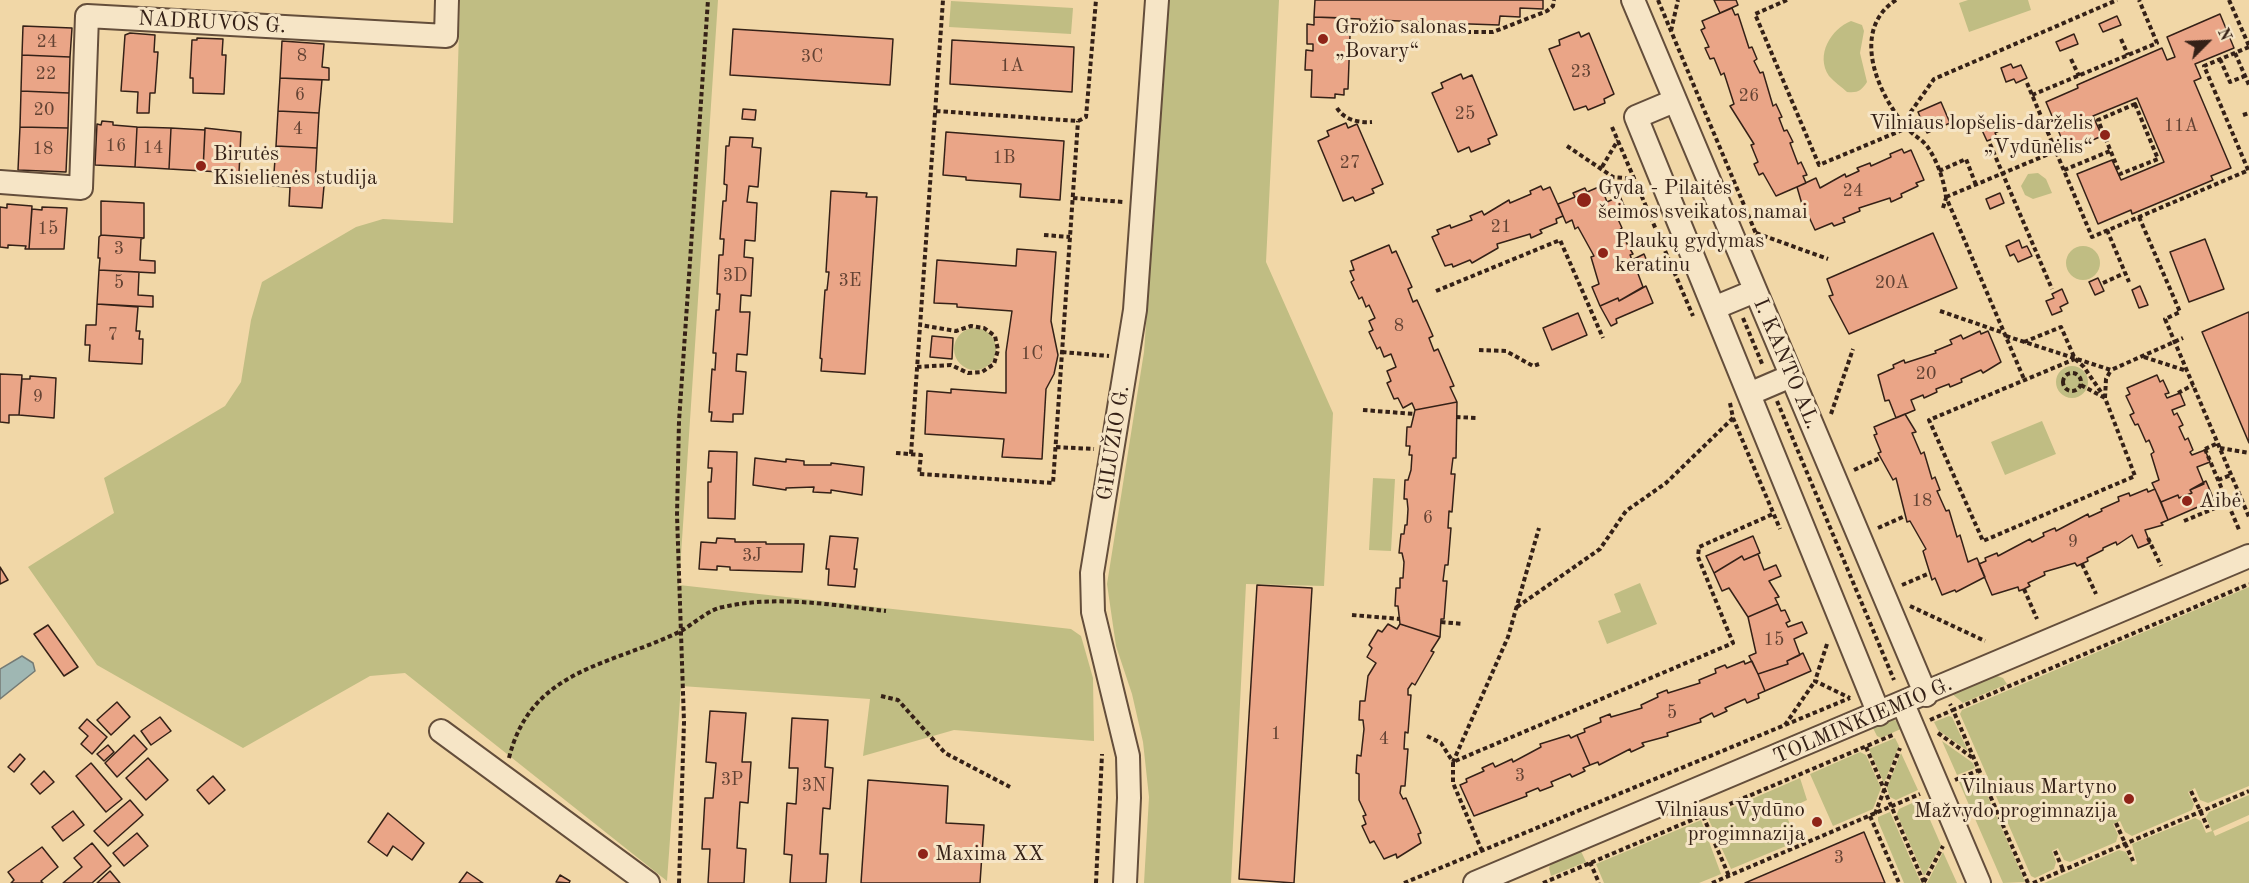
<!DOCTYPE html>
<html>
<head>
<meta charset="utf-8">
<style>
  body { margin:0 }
  #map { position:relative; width:2249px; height:883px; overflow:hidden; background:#f1d7a7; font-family:"Old Standard TT",serif }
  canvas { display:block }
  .north { position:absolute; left:2177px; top:12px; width:60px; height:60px; -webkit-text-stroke:4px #f6e5c6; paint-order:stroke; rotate:66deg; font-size:16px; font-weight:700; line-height:24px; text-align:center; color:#352117 }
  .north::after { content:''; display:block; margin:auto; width:21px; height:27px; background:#352117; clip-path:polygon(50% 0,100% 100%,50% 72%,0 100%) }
</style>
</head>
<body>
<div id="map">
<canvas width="2249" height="883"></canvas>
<div class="north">N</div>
</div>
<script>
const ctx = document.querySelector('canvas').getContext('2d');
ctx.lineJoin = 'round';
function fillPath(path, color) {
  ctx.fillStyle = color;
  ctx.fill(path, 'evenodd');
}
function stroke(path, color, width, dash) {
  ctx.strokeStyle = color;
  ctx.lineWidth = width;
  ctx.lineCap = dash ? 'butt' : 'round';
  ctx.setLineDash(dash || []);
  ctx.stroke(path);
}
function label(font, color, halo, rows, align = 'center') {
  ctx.font = font + ' "Old Standard TT",serif';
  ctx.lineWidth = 6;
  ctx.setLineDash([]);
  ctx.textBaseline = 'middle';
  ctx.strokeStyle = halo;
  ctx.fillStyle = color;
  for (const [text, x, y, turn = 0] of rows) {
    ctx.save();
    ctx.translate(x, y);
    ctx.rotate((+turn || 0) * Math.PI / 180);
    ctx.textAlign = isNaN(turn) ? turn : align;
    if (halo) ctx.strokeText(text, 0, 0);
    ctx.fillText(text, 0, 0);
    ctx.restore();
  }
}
const green = new Path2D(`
  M 460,0 L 718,0 L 679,585 L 1071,629 L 1081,636 L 1093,678 L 1094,741 L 954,730 L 863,756 L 870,699 L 681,686 L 667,881 L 405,673 L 370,676 L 243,748 L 97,665 L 28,567 L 114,513 L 104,478 L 225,406 L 241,382 L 251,320 L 262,282 L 356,227 L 383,219 L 453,223 Z
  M 1169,0 L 1279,0 L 1266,262 L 1333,413 L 1324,586 L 1246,584 L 1231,883 L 1144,883 L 1149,797 L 1143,742 L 1132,694 L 1116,646 L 1107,584 L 1144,352 Z
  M 1968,0 L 2028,0 L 2031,10 L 1969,32 L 1959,3 Z
  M 951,1 L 1073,8 L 1071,34 L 949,27 Z
  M 1851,21 L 1862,25 L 1864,31 L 1860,53 L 1867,82 C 1861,91 1858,93 1847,92 C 1842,87 1834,82 1829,76 C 1815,55 1831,29 1851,21 Z
  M 2038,173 L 2046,179 L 2052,193 L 2033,199 L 2025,195 L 2021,186 L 2028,174 Z
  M2066 263a17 17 0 1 1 34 0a17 17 0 1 1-34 0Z
  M954 349a21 21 0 1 1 42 0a21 21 0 1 1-42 0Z
  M2056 382a16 16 0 1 1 32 0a16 16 0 1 1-32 0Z
  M 2042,421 L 2056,454 L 2005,475 L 1991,442 Z
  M 1373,478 L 1395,479 L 1391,551 L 1369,550 Z
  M 1640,583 L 1657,624 L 1607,644 L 1598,621 L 1621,612 L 1614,594 Z
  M 2249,587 L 2249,786 L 2208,803 L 2200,800 L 2195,788 L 2188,792 L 2194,804 L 2192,810 L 2132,836 L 2125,832 L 2120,821 L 2113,824 L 2118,835 L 2116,842 L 2070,862 L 2064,860 L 2058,848 L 2052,851 L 2056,862 L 2054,869 L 2035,878 L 2031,876 L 1960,714 L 1962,710 Z
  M 1994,675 L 2003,678 L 2007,684 L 1963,703 L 1951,693 Z
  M 1949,716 L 1952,717 L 1968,751 L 1938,730 L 1934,722 Z
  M 1890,719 L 1901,722 L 1905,727 L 1881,738 L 1877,736 L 1872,726 Z
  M 1895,738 L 1899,746 L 1884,783 L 1869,749 Z
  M 1942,741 L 1973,763 L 1975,768 L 1957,775 Z
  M 1860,752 L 1866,755 L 1881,788 L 1873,809 L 1833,826 L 1810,774 Z
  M 1901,753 L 1918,790 L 1896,800 L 1890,797 L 1887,788 Z
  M 1978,774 L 2025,882 L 2003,883 L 1959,782 Z
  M 1800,778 L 1807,800 L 1784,811 L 1798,841 L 1731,869 L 1708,818 Z
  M 2249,795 L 2249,815 L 2213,831 L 2215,836 L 2249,821 L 2249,883 L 2044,883 L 2119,850 L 2126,852 L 2133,865 L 2137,864 L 2132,844 L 2195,818 L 2201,821 L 2206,833 L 2212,831 L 2206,817 L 2209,812 Z
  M 1921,799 L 1941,845 L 1924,876 L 1897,814 L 1899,809 Z
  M 1890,812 L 1921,883 L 1904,883 L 1878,821 L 1878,817 Z
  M 1701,820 L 1721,874 L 1699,883 L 1604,883 L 1596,864 Z
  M 1580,849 L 1586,862 L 1551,876 L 1549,868 L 1552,861 Z
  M 1943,852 L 1957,883 L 1927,883 Z`);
const water = new Path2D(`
  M 22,656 L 33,663 L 35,671 L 0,699 L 0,669 Z`);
const building = new Path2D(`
  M 1315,0 L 1543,0 L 1543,9 L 1520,8 L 1520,17 L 1500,16 L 1499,25 L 1441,23 L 1441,28 L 1421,27 L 1421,22 L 1378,20 L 1378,25 L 1360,24 L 1360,19 L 1314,17 Z
  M 1714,0 L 1736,0 L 1738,5 L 1720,13 Z
  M 1732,8 L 1735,15 L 1738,14 L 1749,48 L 1752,47 L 1757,59 L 1754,61 L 1760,73 L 1763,72 L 1773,106 L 1776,104 L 1782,117 L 1779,118 L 1784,131 L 1787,130 L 1793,142 L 1790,143 L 1798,164 L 1801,162 L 1807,175 L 1803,176 L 1806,183 L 1776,196 L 1763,173 L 1759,175 L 1754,164 L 1758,162 L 1751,145 L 1754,144 L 1730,106 L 1734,104 L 1724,73 L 1721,75 L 1714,58 L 1710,59 L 1705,48 L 1709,47 L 1701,30 L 1705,28 L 1702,21 Z
  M 2220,14 L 2234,48 L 2195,64 L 2201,78 L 2194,81 L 2231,168 L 2211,176 L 2213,180 L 2132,214 L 2131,210 L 2098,224 L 2077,174 L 2112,160 L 2121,180 L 2164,162 L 2137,98 L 2093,116 L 2102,136 L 2067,151 L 2046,102 L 2078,88 L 2077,85 L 2162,48 L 2167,60 L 2175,57 L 2167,37 Z
  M 2117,16 L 2121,25 L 2103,32 L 2099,24 Z
  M 1314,17 L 1347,18 L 1346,35 L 1350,35 L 1348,89 L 1344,89 L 1344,95 L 1335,94 L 1335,98 L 1311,97 L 1312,70 L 1305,70 L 1306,50 L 1313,51 L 1313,44 L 1307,44 L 1307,24 L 1314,25 Z
  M 23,26 L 72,28 L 70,57 L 22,55 Z
  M 733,29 L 893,39 L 890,85 L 730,75 Z
  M 1579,32 L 1581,37 L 1589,33 L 1614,94 L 1604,99 L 1605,103 L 1588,110 L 1586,106 L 1574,110 L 1549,49 L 1560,45 L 1559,40 Z
  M 130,33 L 155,35 L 154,52 L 158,52 L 155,93 L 150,93 L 149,113 L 137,113 L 138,92 L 121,91 L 125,35 Z
  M 2074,34 L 2078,44 L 2060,51 L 2056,42 Z
  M 197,38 L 223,39 L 222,55 L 226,55 L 224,94 L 193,93 L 193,78 L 190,78 L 192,40 L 197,40 Z
  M 952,40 L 1074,47 L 1072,92 L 950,84 Z
  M 282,41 L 324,44 L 322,67 L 329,68 L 329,80 L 280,78 Z
  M 22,55 L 70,57 L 69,93 L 21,91 Z
  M 2011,64 L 2013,68 L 2021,65 L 2027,78 L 2016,83 L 2014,79 L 2006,82 L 2001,68 Z
  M 1461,74 L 1463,79 L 1472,75 L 1497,135 L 1488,139 L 1490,144 L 1471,152 L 1469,147 L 1458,152 L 1432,93 L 1443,88 L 1441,83 Z
  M 280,78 L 322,80 L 319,113 L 278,111 Z
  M 21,91 L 69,93 L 68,128 L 20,127 Z
  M 1941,102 L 1950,123 L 1927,133 L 1918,112 Z
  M 743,109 L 756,110 L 755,120 L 742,119 Z
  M 278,111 L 319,113 L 317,148 L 276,146 Z
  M 1998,116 L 2003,129 L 1995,133 L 1997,137 L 1987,141 L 1981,128 L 1990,124 L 1988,120 Z
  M 102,121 L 113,122 L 113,125 L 137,127 L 135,167 L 95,165 L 97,124 L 101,125 Z
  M 1346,123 L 1348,128 L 1357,124 L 1383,184 L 1372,189 L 1374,193 L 1355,201 L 1353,197 L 1343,201 L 1318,141 L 1329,136 L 1327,131 Z
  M 20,127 L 68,128 L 66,172 L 18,170 Z
  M 137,127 L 171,128 L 169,169 L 135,167 Z
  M 171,128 L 205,130 L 203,171 L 169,169 Z
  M 205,128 L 241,132 L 239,173 L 203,171 Z
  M 946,132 L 1064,141 L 1060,200 L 1020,197 L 1021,184 L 966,180 L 966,177 L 943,175 Z
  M 730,137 L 753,138 L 752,147 L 761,148 L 758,187 L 749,186 L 747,202 L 757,203 L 755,241 L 745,240 L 744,257 L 753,258 L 751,296 L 741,295 L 740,312 L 750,312 L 747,355 L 737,354 L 736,371 L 746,372 L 743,414 L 733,414 L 733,422 L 711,421 L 712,412 L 709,412 L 712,369 L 715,370 L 716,353 L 713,353 L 716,310 L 719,310 L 720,294 L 717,294 L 719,255 L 723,255 L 724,239 L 720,239 L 723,201 L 726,201 L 727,185 L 724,184 L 726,146 L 729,146 Z
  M 276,146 L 317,148 L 315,185 L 324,186 L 322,208 L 289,206 L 290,187 L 273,186 Z
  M 1902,149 L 1904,153 L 1911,150 L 1924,180 L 1916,183 L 1918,186 L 1901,194 L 1902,197 L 1891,202 L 1890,198 L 1859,208 L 1860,211 L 1843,218 L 1845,222 L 1834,226 L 1832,223 L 1815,230 L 1809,217 L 1806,218 L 1797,187 L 1816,178 L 1820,188 L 1845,174 L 1846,177 L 1859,171 L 1857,168 L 1870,163 L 1871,166 L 1891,157 L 1890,154 Z
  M 1541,186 L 1543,190 L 1550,187 L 1563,216 L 1556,219 L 1557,223 L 1540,230 L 1542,233 L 1531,238 L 1530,234 L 1497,244 L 1498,248 L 1472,263 L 1470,260 L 1453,267 L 1452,264 L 1445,266 L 1432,237 L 1439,234 L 1437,230 L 1450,225 L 1451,228 L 1472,220 L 1470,216 L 1482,211 L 1484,215 L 1509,200 L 1510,203 L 1531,194 L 1530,191 Z
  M 1601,186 L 1607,202 L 1620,196 L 1625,208 L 1612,214 L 1614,218 L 1617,217 L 1622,228 L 1619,230 L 1633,254 L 1630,255 L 1632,260 L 1644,254 L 1649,266 L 1637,271 L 1643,287 L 1619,301 L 1618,298 L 1600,306 L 1592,287 L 1599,284 L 1591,257 L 1594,256 L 1578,227 L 1575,229 L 1572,220 L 1566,223 L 1558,204 L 1575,197 L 1573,193 L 1585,188 L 1587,192 Z
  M 831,191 L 867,193 L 866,197 L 877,197 L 865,374 L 821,371 L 822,359 L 820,358 L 825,290 L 827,290 L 829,272 L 826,272 Z
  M 2000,193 L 2004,203 L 1990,209 L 1986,199 Z
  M 101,201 L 144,203 L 144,238 L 101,235 Z
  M 7,204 L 32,206 L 29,249 L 25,249 L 26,246 L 8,245 L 8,248 L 0,247 L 0,207 L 7,208 Z
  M 42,207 L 67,208 L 64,249 L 29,249 L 32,209 L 42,210 Z
  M 1933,233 L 1957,288 L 1849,334 L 1829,296 L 1833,295 L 1827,279 Z
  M 101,235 L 144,238 L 141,239 L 140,260 L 155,261 L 155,273 L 99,270 L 100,258 L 98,258 L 99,237 Z
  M 2205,239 L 2224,289 L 2189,302 L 2170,252 Z
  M 2019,240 L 2022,248 L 2027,246 L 2032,256 L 2018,262 L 2014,254 L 2010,256 L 2006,246 Z
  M 1389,245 L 1392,253 L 1396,251 L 1412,287 L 1408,289 L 1413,302 L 1417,300 L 1433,336 L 1429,338 L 1434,351 L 1438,349 L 1454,386 L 1450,387 L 1457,402 L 1415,410 L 1412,403 L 1403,408 L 1398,398 L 1394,399 L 1387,383 L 1391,381 L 1387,371 L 1396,367 L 1391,354 L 1384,357 L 1380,347 L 1377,349 L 1369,332 L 1373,330 L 1369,321 L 1375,318 L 1369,305 L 1366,307 L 1362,297 L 1359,299 L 1351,282 L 1354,280 L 1350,271 L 1354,270 L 1351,261 Z
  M 1017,249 L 1056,252 L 1051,321 L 1058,355 L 1054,374 L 1046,389 L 1042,459 L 1002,457 L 1004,439 L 925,434 L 927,391 L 951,393 L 951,389 L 1006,393 L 1006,352 L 1012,311 L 957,307 L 957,304 L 934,303 L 937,260 L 1016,266 Z
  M 99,270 L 139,272 L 138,295 L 153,296 L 153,307 L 97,304 Z
  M 2098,278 L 2104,291 L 2095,295 L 2089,282 Z
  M 1646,286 L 1653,303 L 1616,319 L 1617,323 L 1611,326 L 1600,306 L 1618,298 L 1619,301 Z
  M 2140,286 L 2148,305 L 2139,308 L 2132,290 Z
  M 2062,289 L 2068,303 L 2060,307 L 2062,311 L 2052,315 L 2046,301 L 2054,298 L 2052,294 Z
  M 97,304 L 138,307 L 136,331 L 140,331 L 139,339 L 143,339 L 142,364 L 89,361 L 90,345 L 85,345 L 86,325 L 96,325 Z
  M 2249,312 L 2249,443 L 2202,332 Z
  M 1578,313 L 1587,335 L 1552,350 L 1543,328 Z
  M 1980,331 L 1981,334 L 1988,331 L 2001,362 L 1983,373 L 1981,370 L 1961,379 L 1962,382 L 1950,387 L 1949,384 L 1936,389 L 1937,392 L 1924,398 L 1923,395 L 1911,400 L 1915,410 L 1896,418 L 1889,400 L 1885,401 L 1878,375 L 1894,368 L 1893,365 L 1904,360 L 1905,363 L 1936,353 L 1935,351 L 1952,344 L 1950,340 L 1961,335 L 1963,339 Z
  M 932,336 L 953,338 L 952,359 L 930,357 Z
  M 0,374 L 22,375 L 19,415 L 9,415 L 9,423 L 0,422 Z
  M 2157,375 L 2160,382 L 2163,380 L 2169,393 L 2165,394 L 2167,398 L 2180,393 L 2185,405 L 2172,410 L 2174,415 L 2177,413 L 2183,425 L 2179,427 L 2185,440 L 2188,438 L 2193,450 L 2190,452 L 2192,455 L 2205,450 L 2210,462 L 2197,467 L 2204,484 L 2190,490 L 2192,493 L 2179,498 L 2178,495 L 2161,502 L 2152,483 L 2159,480 L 2151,454 L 2154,452 L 2149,440 L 2146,442 L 2138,424 L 2135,425 L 2130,415 L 2134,413 L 2126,396 L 2130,394 L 2127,388 Z
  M 30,376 L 56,378 L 54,418 L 19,415 L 22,379 L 30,379 Z
  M 1457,402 L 1456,458 L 1453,458 L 1451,474 L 1455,474 L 1452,512 L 1449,511 L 1448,528 L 1451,528 L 1448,565 L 1445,565 L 1443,581 L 1447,581 L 1444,619 L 1441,619 L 1440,637 L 1400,624 L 1398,606 L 1395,606 L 1396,588 L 1400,588 L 1400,578 L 1403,578 L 1404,562 L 1402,553 L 1399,553 L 1401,534 L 1404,534 L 1405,525 L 1407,525 L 1408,509 L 1407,499 L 1404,499 L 1405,480 L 1408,480 L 1411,470 L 1412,455 L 1409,455 L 1410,446 L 1406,446 L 1407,427 L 1411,427 L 1415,410 Z
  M 1905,414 L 1916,432 L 1912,433 L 1921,454 L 1924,452 L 1932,479 L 1935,477 L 1940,490 L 1937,491 L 1946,511 L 1949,510 L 1957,537 L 1960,535 L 1968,562 L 1977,558 L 1985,577 L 1956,592 L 1955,590 L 1942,595 L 1935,578 L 1932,580 L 1923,551 L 1926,549 L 1910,521 L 1907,522 L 1896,478 L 1893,480 L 1878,453 L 1881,452 L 1874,435 L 1877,434 L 1874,427 Z
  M 709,451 L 737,452 L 735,519 L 708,518 L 708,482 L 711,482 L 712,468 L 708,468 Z
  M 755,458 L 786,462 L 786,459 L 804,461 L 804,465 L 831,465 L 831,463 L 864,467 L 862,495 L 831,490 L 831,493 L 813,492 L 814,487 L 786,488 L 786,490 L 753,485 Z
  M 2206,481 L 2214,500 L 2168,520 L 2161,502 L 2178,495 L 2179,498 L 2192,493 L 2190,490 Z
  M 2147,489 L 2148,492 L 2155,489 L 2168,520 L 2161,523 L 2163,525 L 2145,530 L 2150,543 L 2138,548 L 2132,535 L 2117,545 L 2116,542 L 2103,548 L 2103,550 L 2087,558 L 2088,561 L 2077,566 L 2075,563 L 2044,572 L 2045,575 L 2028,583 L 2030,586 L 2024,589 L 2019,591 L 2018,587 L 1992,595 L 1979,564 L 1986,561 L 1985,558 L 1997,553 L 1998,556 L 2030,539 L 2032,542 L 2044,536 L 2043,533 L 2055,528 L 2056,531 L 2088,514 L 2089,517 L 2102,511 L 2101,509 L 2119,501 L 2118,497 L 2129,493 L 2130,496 Z
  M 830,536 L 858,538 L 854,569 L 857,569 L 855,587 L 828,585 L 829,569 L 826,569 Z
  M 1753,536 L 1760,553 L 1744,560 L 1742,556 L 1714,573 L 1706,556 Z
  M 717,538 L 735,539 L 735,542 L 766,542 L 766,544 L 804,544 L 802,572 L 730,570 L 730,567 L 717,566 L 717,570 L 699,569 L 701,542 L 716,543 Z
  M 1758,554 L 1764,570 L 1776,565 L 1781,576 L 1769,581 L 1779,597 L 1775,598 L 1778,604 L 1748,617 L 1729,588 L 1722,591 L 1714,573 L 1742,556 L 1744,560 Z
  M 0,567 L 8,580 L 0,584 Z
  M 1257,585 L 1312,588 L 1294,883 L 1239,879 Z
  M 1778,604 L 1781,611 L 1785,610 L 1790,621 L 1786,623 L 1788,627 L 1802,622 L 1807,633 L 1794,639 L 1800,655 L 1787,661 L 1788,664 L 1758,674 L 1749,656 L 1756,653 L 1748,617 Z
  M 1388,624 L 1397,629 L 1400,624 L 1440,637 L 1431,651 L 1434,652 L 1415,685 L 1412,683 L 1408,689 L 1408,695 L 1411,695 L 1408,733 L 1405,732 L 1404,749 L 1408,749 L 1405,786 L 1401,786 L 1400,793 L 1403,799 L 1406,798 L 1421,833 L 1418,834 L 1421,843 L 1397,858 L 1396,854 L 1384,859 L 1374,841 L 1370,843 L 1362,826 L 1366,824 L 1363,816 L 1366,815 L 1359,800 L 1359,774 L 1356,773 L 1357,755 L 1361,756 L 1364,729 L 1363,720 L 1359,720 L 1360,701 L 1365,701 L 1368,676 L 1376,663 L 1367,657 L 1372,648 L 1369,645 L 1378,630 L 1382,632 Z
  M 48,625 L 78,667 L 64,676 L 34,634 Z
  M 1803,653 L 1811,671 L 1765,691 L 1758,674 L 1788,664 L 1787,661 Z
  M 1744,661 L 1745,664 L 1752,661 L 1758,674 L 1765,691 L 1758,694 L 1759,698 L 1747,703 L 1745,699 L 1725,708 L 1727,711 L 1714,717 L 1712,713 L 1700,719 L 1701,722 L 1667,733 L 1668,736 L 1642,743 L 1644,746 L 1631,752 L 1630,749 L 1599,765 L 1598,762 L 1590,765 L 1577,735 L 1585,732 L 1584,729 L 1601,722 L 1600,718 L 1610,714 L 1611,717 L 1642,708 L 1641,705 L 1658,697 L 1657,694 L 1667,690 L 1668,693 L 1700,683 L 1699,680 L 1716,673 L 1715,669 L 1725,665 L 1727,668 Z
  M 117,702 L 130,717 L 111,735 L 97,720 Z
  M 710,711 L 746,713 L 742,762 L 751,762 L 748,803 L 740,802 L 737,848 L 746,849 L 744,883 L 708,883 L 710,849 L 702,849 L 705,798 L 713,798 L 716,763 L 706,762 Z
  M 160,717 L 171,731 L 151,745 L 141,731 Z
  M 792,718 L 828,720 L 825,767 L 833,768 L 830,809 L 823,808 L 820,854 L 828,854 L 826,883 L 790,883 L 792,855 L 784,854 L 787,803 L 796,804 L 798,768 L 789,768 Z
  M 87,719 L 107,737 L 92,754 L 81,744 L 88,736 L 79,728 Z
  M 134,735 L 147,749 L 117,777 L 105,763 Z
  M 1569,735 L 1571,738 L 1577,735 L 1590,765 L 1583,768 L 1585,771 L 1572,777 L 1570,774 L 1551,782 L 1553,786 L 1540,791 L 1538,788 L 1526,793 L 1527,796 L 1474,816 L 1460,785 L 1467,782 L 1466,779 L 1484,771 L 1482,768 L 1493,763 L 1495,767 L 1512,759 L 1513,762 L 1541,747 L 1540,744 Z
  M 108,745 L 114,752 L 104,761 L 97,754 Z
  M 20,754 L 25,759 L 14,772 L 8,767 Z
  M 148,758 L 168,780 L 146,800 L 126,778 Z
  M 91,763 L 122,799 L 106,812 L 76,776 Z
  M 44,771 L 54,782 L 40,794 L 31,784 Z
  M 213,776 L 225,790 L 209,804 L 197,790 Z
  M 868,780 L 948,786 L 946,823 L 984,825 L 980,883 L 861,883 Z
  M 130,800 L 143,815 L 108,846 L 94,831 Z
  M 73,811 L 84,825 L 63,841 L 52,827 Z
  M 388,813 L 424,843 L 412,860 L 393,846 L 387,856 L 368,842 Z
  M 1864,832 L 1885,883 L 1745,883 Z
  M 137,833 L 148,846 L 124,866 L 113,853 Z
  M 92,843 L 111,866 L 92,883 L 63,883 L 82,867 L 74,858 Z
  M 42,847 L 58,867 L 41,881 L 43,883 L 11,883 L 14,880 L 8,872 Z
  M 110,871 L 120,883 L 97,883 Z
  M 467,872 L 483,883 L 459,883 Z
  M 560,875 L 570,881 L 569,883 L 556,882 Z`);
const path = new Path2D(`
  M 1658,0 L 1762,248
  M 1787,0 L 1755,14 L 1819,165 L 1907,128
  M 1896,0 C 1850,30 1877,93 1906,127 C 1912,135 1924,140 1929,149 C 1938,163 1944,181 1946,197 L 2024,379
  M 2229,0 L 2249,46
  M 1671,31 L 1678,0
  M 1399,32 L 1493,32 L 1547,11 L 1553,6 L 1554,0
  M 2121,39 L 2128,55
  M 2249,47 L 2204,66 L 2249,172
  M 2235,53 L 2249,85
  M 2071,59 L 2079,76
  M 2220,59 L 2230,82 L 2245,76
  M 2027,83 L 2092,237 L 2249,170
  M 2032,95 L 2157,43 L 2139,0
  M 2135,104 L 2158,159 L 2120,174 L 2098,120 Z
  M 1337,108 C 1344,120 1359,123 1372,122
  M 936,111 L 1078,121 L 1086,117 L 1096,0
  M 2243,115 L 2249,113
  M 1612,127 L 1693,316
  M 1907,127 L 1910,113 L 1934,79 L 2117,0
  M 1990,144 L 2052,289
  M 1567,146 L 1613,177 L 1634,179
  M 1602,167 L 1618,140
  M 2064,170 L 2110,151
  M 1939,171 L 1966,159 L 1976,185
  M 1946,197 L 2056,151
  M 1073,198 L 1123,202
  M 1943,208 L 1946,198
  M 2139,217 L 2180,312 L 2165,319 L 2249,517
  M 2107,230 L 2129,282
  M 1756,233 L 1828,259
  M 1044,235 L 1070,237
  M 2103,283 L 2125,273
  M 1436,291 L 1560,240 L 1603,338
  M 1940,311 L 2004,333
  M 1743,318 L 1763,366
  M 2006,336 L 2111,370 L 2183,338
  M 2024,342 L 2061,327 L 2075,359 L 2084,367 L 2105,398 L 2135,476 L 1983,541 L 1929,420 L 2075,359
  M 1479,350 L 1506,351 L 1533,366 L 1539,364
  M 1062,352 L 1109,356
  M 2144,357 L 2187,371
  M 917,367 L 951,365 L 968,373 L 982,372 L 994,364 L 998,350 L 995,336 L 984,328 L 971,326 L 956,331 L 920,325
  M2063 382a9 9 0 1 1 18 0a9 9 0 1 1-18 0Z
  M 2081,385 L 2105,398
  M 2178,393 L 2193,385
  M 2105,398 L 2106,379 L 2111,370
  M 1777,401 L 1894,680
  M 1730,403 L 1733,418 L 1780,529
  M 1363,410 L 1415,414
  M 1831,414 L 1853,349
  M 1456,417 L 1476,418
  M 1056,447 L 1094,449
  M 2220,448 L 2249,453
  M 2205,449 L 2240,532
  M 2205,449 L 2218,443
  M 896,453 L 921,455 L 919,474 L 1053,483 L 1078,121
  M 911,454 L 943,0
  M 1854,470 L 1880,458
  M 2218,480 L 2231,475
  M 2184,521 L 2227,503
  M 1878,528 L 1905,516
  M 2148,538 L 2161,566
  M 2082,564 L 2096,594
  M 1902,585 L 1930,573
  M 2024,589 L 2037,619
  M 1910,606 L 1985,641
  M 1517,607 L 1600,549 L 1626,511 L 1666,483 L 1733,418
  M 1352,615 L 1400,619
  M 1441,622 L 1463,624
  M 1827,644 L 1815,681 L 1850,698
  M 881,696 L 898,700 L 945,753 L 1010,787
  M 1930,720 L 1953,710 L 1950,704
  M 1785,725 L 1815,681
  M 1938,733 L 1973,758
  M 1427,736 L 1441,743 L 1453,762 L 1508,637 L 1539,528
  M 1866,747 L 1924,883
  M 509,758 C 531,669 609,666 679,632 C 693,625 707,610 723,607 C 776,595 832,605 886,611
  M 1955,780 L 1979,770
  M 2191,791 L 2208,828
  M 1875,814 L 1900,748
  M 1703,816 L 1729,876
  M 1870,816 L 1899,883
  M 2116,823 L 2133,861
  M 1799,833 L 1804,844
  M 1482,851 L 1453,783 L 1453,762 L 1733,643 L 1698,557 L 1699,547 L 1773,514
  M 2055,851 L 2063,870
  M 1590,862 L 1599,883
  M 1924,882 L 1943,846
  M 679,883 L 684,722 L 677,515 L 679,421 L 708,0
  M 1096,883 L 1102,754
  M 1404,883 L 1850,698
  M 1543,883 L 1895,734
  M 1712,883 L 1920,794
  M 2028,883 L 1953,710 L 2249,584
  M 2033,883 L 2249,791`);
const street = new Path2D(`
  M 1633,0 L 1926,695
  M 1674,101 L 1636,117 L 1879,714
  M 0,182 L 81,188 L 87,16 L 446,36 L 447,0
  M 1714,308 L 1755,291
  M 1749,394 L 1791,376
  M 1903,704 L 1979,883
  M 441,731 L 648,883
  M 1125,883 L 1129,798 L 1128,756 L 1093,612 L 1092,573 L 1135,310 L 1157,0
  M 1475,883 L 2249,556`);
const markers = [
  [1323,39,6,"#8f2418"],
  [2105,135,6,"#8f2418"],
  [201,166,6,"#8f2418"],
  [1584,200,8,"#8f2418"],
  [1603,253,6,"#8f2418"],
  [2187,501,6,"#8f2418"],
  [2129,799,6,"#8f2418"],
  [1817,822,6,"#8f2418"],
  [923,854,6,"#8f2418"]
];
const numberNames = [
  ["24",47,42],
  ["8",302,56],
  ["3C",812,57],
  ["1A",1012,66],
  ["23",1581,72],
  ["22",46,74],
  ["6",300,95],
  ["26",1749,96],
  ["20",44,110],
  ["25",1465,114],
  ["11A",2181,126],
  ["4",298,129],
  ["16",116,146],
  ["14",153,148],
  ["18",43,149],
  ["1B",1004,158],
  ["27",1350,163],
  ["24",1853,191],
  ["21",1501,227],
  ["15",48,229],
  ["3",119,249],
  ["3D",735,276],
  ["3E",850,281],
  ["5",119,283],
  ["20A",1892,283],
  ["8",1399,326],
  ["7",113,335],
  ["1C",1032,354],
  ["20",1926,374],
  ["9",38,397],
  ["18",1922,501],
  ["6",1428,518],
  ["9",2073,542],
  ["3J",752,556],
  ["15",1774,640],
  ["5",1672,713],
  ["1",1276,734],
  ["4",1384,739],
  ["3",1520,776],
  ["3P",732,780],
  ["3N",814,786],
  ["3",1839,858]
];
const streetNames = [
  ["NADRUVOS G.",212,23,3],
  ["I. KANTO AL.",1786,364,67],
  ["GILUŽIO G.",1114,443,-81],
  ["TOLMINKIEMIO G.",1863,721,-23]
];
const poiNames = [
  ["Grožio salonas",1335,27],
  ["„Bovary“",1335,51],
  ["Vilniaus lopšelis-darželis",2093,123,"right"],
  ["„Vydūnėlis“",2093,147,"right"],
  ["Birutės",213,154],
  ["Kisielienės studija",213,178],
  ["Gyda - Pilaitės",1598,188],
  ["šeimos sveikatos namai",1598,212],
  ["Plaukų gydymas",1615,241],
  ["keratinu",1615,265],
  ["Aibė",2199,501],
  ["Vilniaus Martyno",2117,787,"right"],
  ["Mažvydo progimnazija",2117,811,"right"],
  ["Vilniaus Vydūno",1805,810,"right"],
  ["progimnazija",1805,834,"right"],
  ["Maxima XX",935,854]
];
fillPath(green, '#c0bd83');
fillPath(water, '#9fb7b3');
stroke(water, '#757b75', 1.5);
fillPath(building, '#eaa587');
stroke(building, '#352117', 1.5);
stroke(street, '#644e3b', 26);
stroke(path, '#352117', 4, [4.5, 3]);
stroke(street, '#f6e5c6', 22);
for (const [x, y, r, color] of markers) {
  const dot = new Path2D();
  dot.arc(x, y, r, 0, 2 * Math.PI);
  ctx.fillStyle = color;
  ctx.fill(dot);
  stroke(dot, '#f6e5c6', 2);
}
label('18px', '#624233', null, numberNames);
label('21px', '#352117', '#f6e5c6', streetNames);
label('21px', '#352117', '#f6e5c6', poiNames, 'left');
</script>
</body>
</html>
